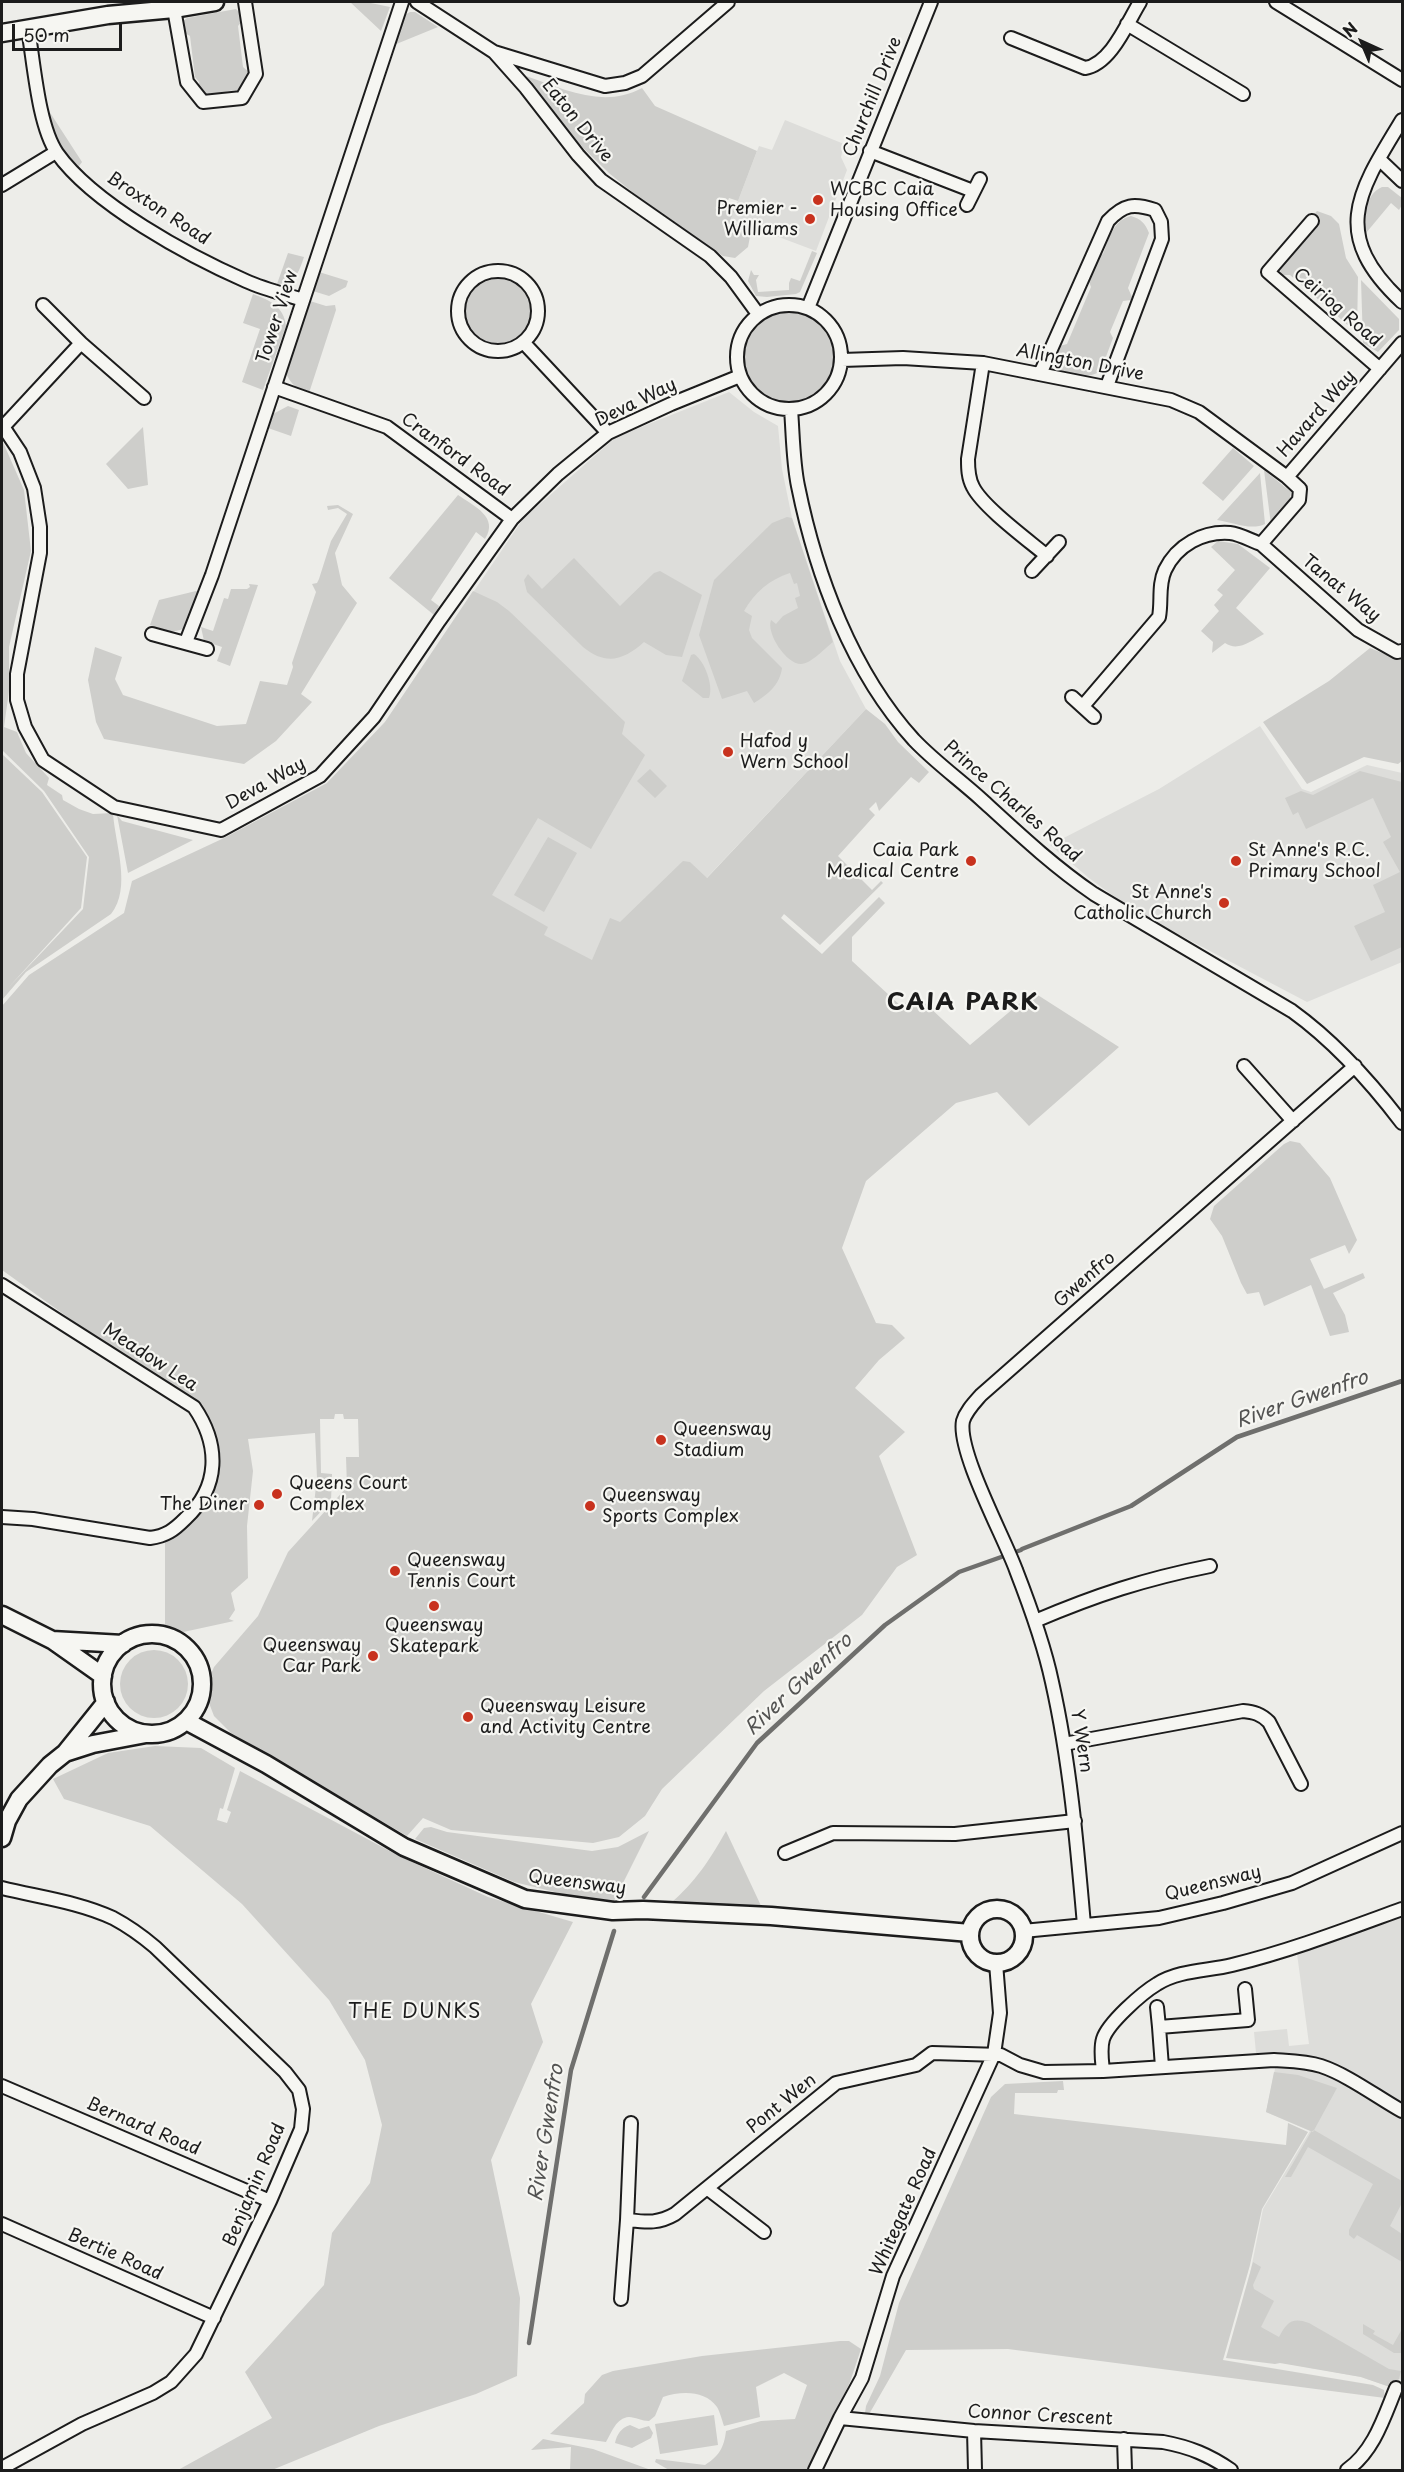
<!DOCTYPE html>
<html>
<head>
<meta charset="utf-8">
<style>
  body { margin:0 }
  #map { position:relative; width:1404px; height:2472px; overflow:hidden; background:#edede9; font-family:"Playpen Sans",sans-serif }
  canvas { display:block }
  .frame { position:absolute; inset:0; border:3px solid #1c1c1c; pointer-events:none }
  .north { position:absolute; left:1332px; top:12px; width:60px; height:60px; -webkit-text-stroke:4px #f6f6f2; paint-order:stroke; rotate:316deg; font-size:16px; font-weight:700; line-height:24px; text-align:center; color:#1c1c1c }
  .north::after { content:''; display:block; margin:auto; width:21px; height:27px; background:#1c1c1c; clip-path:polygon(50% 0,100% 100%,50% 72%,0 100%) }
  .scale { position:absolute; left:12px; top:24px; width:110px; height:27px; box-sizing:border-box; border:3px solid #1c1c1c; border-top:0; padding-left:8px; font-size:18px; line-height:21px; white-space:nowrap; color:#1c1c1c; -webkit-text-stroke:4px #f6f6f2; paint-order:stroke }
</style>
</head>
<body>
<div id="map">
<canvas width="1404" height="2472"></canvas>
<div class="frame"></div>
<div class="north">N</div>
<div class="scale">50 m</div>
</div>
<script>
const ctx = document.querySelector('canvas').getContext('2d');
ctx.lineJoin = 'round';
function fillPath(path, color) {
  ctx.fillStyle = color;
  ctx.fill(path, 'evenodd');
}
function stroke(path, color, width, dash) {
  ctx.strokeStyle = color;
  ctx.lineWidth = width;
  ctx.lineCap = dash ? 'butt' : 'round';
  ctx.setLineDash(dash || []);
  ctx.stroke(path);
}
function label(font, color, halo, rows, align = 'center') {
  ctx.font = font + ' "Playpen Sans",sans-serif';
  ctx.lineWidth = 4.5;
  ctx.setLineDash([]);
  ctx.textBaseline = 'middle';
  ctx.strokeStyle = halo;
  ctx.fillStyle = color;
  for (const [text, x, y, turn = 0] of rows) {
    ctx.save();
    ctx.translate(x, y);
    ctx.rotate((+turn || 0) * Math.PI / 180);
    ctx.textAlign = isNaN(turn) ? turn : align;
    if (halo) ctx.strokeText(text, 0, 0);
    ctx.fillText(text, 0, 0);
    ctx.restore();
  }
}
const built = new Path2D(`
  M 785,120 L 844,144 L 841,157 L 847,170 L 816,251 L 731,219 L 759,146 L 772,150 Z
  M 729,392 L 754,412 L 778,426 L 782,469 L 792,518 L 840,661 L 866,709 L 566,1027 L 327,783 L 385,722 L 523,519 L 616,437 Z
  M 1260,726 L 1302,789 L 1311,792 L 1367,765 L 1402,773 L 1402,962 L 1307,1002 L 1134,911 L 1089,878 L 1050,845 L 1159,789 Z
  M 1402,1909 L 1402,2381 L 1399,2379 L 1390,2387 L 1361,2377 L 1234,2354 L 1263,2209 L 1310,2131 L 1266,2112 L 1275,2069 L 1273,2053 L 1256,2053 L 1254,2032 L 1287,2029 L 1289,2046 L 1309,2044 L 1296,1946 Z`);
const green = new Path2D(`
  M 350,2 L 366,2 L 390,7 L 381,31 Z
  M 236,9 L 240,13 L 242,21 L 238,26 L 243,67 L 249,72 L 248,78 L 239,91 C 230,88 221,96 211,93 L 207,96 L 198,90 L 199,82 L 195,77 L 190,36 L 183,32 L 182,22 L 187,18 Z
  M 410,12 L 415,12 L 438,27 L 389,47 L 401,17 Z
  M 526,76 C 564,89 603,109 642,88 L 655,106 L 757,151 L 738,201 L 729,198 L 727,203 L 736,207 L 730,221 L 751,231 L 748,247 L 735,258 L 723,256 L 641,199 L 610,174 L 579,144 Z
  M 49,111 L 82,162 L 77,169 L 60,151 L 47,112 Z
  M 1382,187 L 1388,187 L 1402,198 L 1402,205 L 1399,210 L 1391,203 L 1366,233 C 1366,216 1364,195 1382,187 Z
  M 1317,211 L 1331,216 L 1339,224 L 1346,258 L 1358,277 L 1357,333 L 1290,275 L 1281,275 L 1280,270 L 1283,263 L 1318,225 L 1311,218 Z
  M 1131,216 C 1141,219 1145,223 1149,233 L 1128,288 L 1132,297 L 1131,300 L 1123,301 L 1110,332 L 1113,338 L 1101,370 C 1090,381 1060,376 1053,361 L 1060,346 L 1067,344 L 1091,287 L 1088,279 L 1097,256 L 1103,254 C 1109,239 1113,220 1131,216 Z
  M 812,251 L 817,253 L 800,292 L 796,294 L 767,297 L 756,296 L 748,281 L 751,270 L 754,275 L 759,275 L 756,280 L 758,292 L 789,290 L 789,283 L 791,278 L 800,281 Z
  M 288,253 L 304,257 C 299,272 295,284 277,284 Z
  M 319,272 L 348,281 L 346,287 L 329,296 L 313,291 Z
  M465 312a33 33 0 1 1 66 0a33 33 0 1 1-66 0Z
  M 1361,280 L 1399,319 L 1399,330 L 1378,352 L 1363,343 Z
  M 253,294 C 269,300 284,306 286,326 L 263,390 L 242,382 L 260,329 L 243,323 Z
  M 310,301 L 326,306 L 335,305 L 336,310 L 309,393 C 296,389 286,381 285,366 L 302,313 L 305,314 Z
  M744 357a45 45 0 1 1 90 0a45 45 0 1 1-90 0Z
  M 288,406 L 299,410 L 291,436 L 268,428 L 273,414 Z
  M 143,427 L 148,485 L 128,489 L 106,464 Z
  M 2,440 L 24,490 L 31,551 L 9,647 L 9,691 L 4,727 L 17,732 L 26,753 L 49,778 L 47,785 L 62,795 L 63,800 L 79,809 L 93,814 L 113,813 C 115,844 132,888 111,914 L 26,972 L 2,1000 L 2,754 L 42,792 L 87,857 L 81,908 L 8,988 L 83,909 L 89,857 L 44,791 L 2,750 Z
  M 1233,448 L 1254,466 L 1223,501 L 1202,483 Z
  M 1264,470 L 1291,492 L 1289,504 L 1271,525 Z
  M 1260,473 L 1265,524 C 1251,531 1232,522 1217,520 Z
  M 458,495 C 474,506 499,517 485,539 L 476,532 L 431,600 L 439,606 L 434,615 L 389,578 Z
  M 338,505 L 353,514 L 335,553 L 342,585 L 357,603 L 301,694 L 312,702 L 276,741 L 244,764 L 104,739 L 96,722 L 88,680 L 95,647 L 122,657 L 115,679 L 123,695 L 217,726 L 246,724 L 260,681 L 287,685 L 293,667 L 292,663 L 316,592 L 312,584 L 317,583 L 319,579 L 331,541 L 347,514 L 338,508 L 328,510 L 327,506 Z
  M 787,517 L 792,518 L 833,642 C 825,648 811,664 801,664 C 786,664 766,633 771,620 L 776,624 L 783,616 L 798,608 L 795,598 L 800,596 L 797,583 L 794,584 L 790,573 C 769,580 755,592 744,611 L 752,616 L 749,630 L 752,638 L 782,668 C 780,685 767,695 754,703 L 747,691 L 722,699 L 699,635 L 714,580 L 772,523 Z
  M 1218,541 L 1238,544 L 1270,568 L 1236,608 L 1264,634 C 1251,641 1238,652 1225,643 L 1212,653 L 1213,642 L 1201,631 L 1219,611 L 1214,605 L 1223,595 L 1217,590 L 1235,570 L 1211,547 Z
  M 574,558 L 620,606 L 654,573 L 660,571 L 702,595 L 682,657 L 666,655 L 644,642 C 624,660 606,666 583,647 L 527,592 L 524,580 L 528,574 L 542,589 Z
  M 249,584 L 258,585 L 230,666 L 217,661 L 222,647 L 204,641 L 201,627 L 213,631 L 224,598 L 228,599 L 231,589 L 247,589 L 250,587 Z
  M 196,591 L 199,592 L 187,626 C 175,636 163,629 150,625 L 159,600 Z
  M 473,591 L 497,602 L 509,611 L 625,722 L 622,734 L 645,755 L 591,849 L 538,818 L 492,895 L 548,927 L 544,935 L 592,960 L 610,918 L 620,922 L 683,861 L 690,862 L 707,878 L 866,709 L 885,724 L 898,742 L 929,772 L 919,783 L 911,777 L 879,811 L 876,802 L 869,809 L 875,815 L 838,856 L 872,890 L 881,881 L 883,883 L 820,945 L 784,914 L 781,918 L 822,954 L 879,897 L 885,903 L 852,937 L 852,961 L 902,1007 L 914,993 L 970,1045 L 1033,992 L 1119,1047 L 1029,1126 L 997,1092 L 956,1103 L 866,1181 L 842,1248 L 876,1323 L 892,1325 L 905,1338 L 879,1360 L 855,1388 L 905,1432 L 879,1456 L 917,1555 L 897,1567 L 862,1615 L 764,1691 L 662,1789 L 645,1816 L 619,1837 L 593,1843 L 451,1830 L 423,1818 L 407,1836 L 231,1733 L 214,1716 L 209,1703 L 209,1679 L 214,1667 L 258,1616 L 288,1552 L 347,1487 L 346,1457 L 359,1457 L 358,1419 L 344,1419 L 343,1414 L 335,1414 L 334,1419 L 320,1419 L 321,1473 L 332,1474 L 331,1501 L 312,1521 L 317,1478 L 315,1433 L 248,1439 L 253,1471 L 247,1526 L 248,1578 L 231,1593 L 235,1610 L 229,1619 L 234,1621 L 165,1636 L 165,1536 L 194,1511 L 213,1455 L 193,1407 L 2,1270 L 2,1006 L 29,975 L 124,913 L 132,881 L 224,838 L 327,783 L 385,722 Z
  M 1370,648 L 1397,659 L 1402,658 L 1402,761 L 1398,764 L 1364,757 L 1307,784 L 1263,722 L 1329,681 Z
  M 694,654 C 705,661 714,687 709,698 L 703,698 L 682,681 L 691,655 Z
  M 650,769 L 667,786 L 655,798 L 637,781 Z
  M 1360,771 L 1402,782 L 1402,947 L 1371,961 L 1354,926 L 1385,912 L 1373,885 L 1400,872 L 1383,842 L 1391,837 L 1373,798 L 1306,829 L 1298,812 L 1293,815 L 1285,798 L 1301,791 L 1313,795 Z
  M 117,815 L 122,821 L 193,840 L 128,873 Z
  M 548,837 L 577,853 L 544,912 L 514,895 Z
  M 1290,1141 L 1300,1143 L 1330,1178 L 1357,1240 L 1349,1254 L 1345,1245 L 1310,1259 L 1324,1289 L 1363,1273 L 1365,1278 L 1333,1293 L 1345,1315 L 1349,1332 L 1330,1336 L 1311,1285 L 1264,1306 L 1259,1292 L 1247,1294 L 1241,1283 L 1222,1236 L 1210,1219 L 1214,1206 L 1284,1144 Z
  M120 1684a34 34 0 1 1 68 0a34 34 0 1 1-68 0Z
  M 155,1746 L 201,1748 L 235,1768 L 223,1809 L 220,1808 L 217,1820 L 227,1823 L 231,1812 L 227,1810 L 240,1771 L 399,1856 L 488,1897 L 573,1922 L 531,2004 L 543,2042 L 491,2160 L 520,2298 L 517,2376 L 476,2394 L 379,2426 L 272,2470 L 178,2470 L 272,2418 L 245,2372 L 324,2285 L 332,2233 L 370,2183 L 382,2125 L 365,2060 L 329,2000 L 242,1904 L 150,1826 L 64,1799 L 53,1779 L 108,1753 Z
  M 431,1827 L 447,1832 L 592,1851 L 618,1847 L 649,1831 L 614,1901 L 563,1894 L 514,1882 L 415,1839 L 424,1828 Z
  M 726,1831 L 763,1910 L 670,1904 C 695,1882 710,1860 726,1831 Z
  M 1274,2072 L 1298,2075 L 1337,2088 L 1313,2132 L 1266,2112 Z
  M 1063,2081 L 1064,2090 L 1058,2090 L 1057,2093 L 1015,2093 L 1014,2114 L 1286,2145 L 1288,2123 L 1308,2132 L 1262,2209 L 1250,2265 L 1223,2360 L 1373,2385 L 1384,2390 L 1385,2398 L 1008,2349 L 906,2350 L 868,2416 L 865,2413 L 866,2406 L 880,2376 L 899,2303 L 991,2097 L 1005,2084 Z
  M 1314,2130 L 1402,2181 L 1402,2203 L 1390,2226 L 1402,2234 L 1402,2262 L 1357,2235 L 1354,2239 L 1349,2235 L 1349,2230 L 1373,2184 L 1308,2147 L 1291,2177 L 1285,2177 L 1311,2132 Z
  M 1253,2262 L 1261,2267 L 1253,2285 L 1254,2289 L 1274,2301 L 1261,2327 L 1279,2337 C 1287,2322 1292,2317 1309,2323 L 1389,2369 L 1401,2371 L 1399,2379 L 1390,2387 L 1361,2377 L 1280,2363 L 1275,2364 L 1226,2358 Z
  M 1363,2324 L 1375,2331 L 1373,2334 L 1393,2345 L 1402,2329 L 1402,2353 L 1394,2353 L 1363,2334 Z
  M 840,2341 L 849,2341 L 861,2349 L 850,2382 L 808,2470 L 669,2470 L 655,2462 L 656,2459 L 705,2465 C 719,2456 724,2448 726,2431 L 761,2421 L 795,2419 L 807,2385 L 784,2373 L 756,2387 L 760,2417 L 724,2426 C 722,2420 720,2412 717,2407 C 705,2390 681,2391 663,2397 L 655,2416 L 649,2421 C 642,2421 635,2417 629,2417 C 616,2418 612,2432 606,2442 L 550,2434 L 584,2403 L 585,2394 L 602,2375 L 613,2371 L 702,2356 Z
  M 714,2415 L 718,2445 L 660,2454 L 655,2424 Z
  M 630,2425 L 639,2429 L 649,2426 L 653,2433 L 651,2438 L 632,2448 L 615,2443 C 617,2434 621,2428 630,2425 Z
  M 543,2439 L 593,2449 L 651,2470 L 570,2470 L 571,2447 L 531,2450 Z`);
const stream = new Path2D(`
  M 1022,1549 L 1131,1506 L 1237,1437 L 1402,1381
  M 644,1897 L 757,1743 L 885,1625 L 959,1572 L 1021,1550
  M 529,2343 L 571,2070 L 614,1931`);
const minor = new Path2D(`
  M 417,2 L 494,52 L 526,88 L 578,155 L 601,180 L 710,256 L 731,277 L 758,314
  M 1276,2 L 1402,80
  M 174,9 L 187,82 L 203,102 L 242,98 L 256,74 L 245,2
  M 1127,24 L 1243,94
  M 28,29 C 34,63 38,125 57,153 C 93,204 189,256 246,281 C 264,289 284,294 303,300
  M 1011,38 L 1085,68 C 1111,64 1127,23 1140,2
  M 494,52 L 605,86 L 625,83 L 642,76 L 728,2
  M 1402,120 C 1358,192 1329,234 1402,302
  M 870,151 L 973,191
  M 1379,159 L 1402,181
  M 2,185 L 56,152
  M 967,205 L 980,179
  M 1312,221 L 1268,272 L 1380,369
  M458 311a40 40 0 1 1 80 0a40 40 0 1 1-80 0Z
  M737 357a52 52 0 1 1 104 0a52 52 0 1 1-104 0Z
  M 43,305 L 81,343 L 144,398
  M 808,308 L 931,2
  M 524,343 L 608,433
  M 842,360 L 903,358 L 983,363 L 1171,400 L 1199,412 L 1287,477
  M 983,363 L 968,459 C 968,468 968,478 973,487 C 983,507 1028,540 1047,556
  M 1040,374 L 1108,221 C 1124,204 1134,203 1155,210 L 1161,222 L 1162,239 L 1107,386
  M 274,387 L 387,427 L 512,519
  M 791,409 C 793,435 793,462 798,486 C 816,575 852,672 914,740 C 935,762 960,780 982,800 C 1018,833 1053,866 1094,894 L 1292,1011 C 1335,1042 1370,1081 1402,1123
  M 2,425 L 20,452 L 34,488 L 40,527 L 40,553 L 17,674 L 17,700 L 25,727 L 43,760 L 114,807 L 221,830 L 320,776 L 374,717 L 439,621 L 512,519 L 558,474 L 608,433 L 671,404 L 740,376
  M 4,426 L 81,343
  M 1261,544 L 1358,630 L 1397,652 L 1402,651
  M 1032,571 L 1059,542
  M 152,634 L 207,649
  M 186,642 L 212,575 L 402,2
  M 1072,697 L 1094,717
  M 1083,706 L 1159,617 C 1162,601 1158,585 1165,570 C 1177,545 1203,531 1230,533 C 1240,534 1252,541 1261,544 L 1299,500 L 1300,489 L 1287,477 L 1402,343
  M 1244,1066 L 1293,1121
  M 2,1285 L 194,1407 C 220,1445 220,1487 185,1519 C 174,1530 166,1536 150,1538 L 33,1519 L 2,1517
  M 1035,1621 C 1096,1595 1145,1579 1210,1566
  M 1064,1744 L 1243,1711 C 1254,1712 1261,1714 1269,1722 L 1301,1784
  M 785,1853 L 833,1833 L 955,1834 L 1075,1821
  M 2,1888 C 38,1897 79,1902 113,1918 C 128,1926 142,1936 155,1947 L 285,2072 L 299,2090 L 303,2109 L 301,2129 L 270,2201 L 196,2354 L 171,2382 L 153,2393 L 82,2424 L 2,2468
  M 1084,1925 C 1077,1844 1070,1762 1052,1682 C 1044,1644 1030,1606 1016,1570 C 1004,1537 957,1451 963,1421 C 966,1411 974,1403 981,1395 L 1355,1066
  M 1023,1931 L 1159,1918 L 1223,1903 L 1292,1883 L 1402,1833
  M 1157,2007 L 1159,2027
  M 1162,2067 L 1159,2027 L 1248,2020 L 1245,1989
  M 1103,2071 C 1102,2061 1100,2049 1103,2039 C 1108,2023 1142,1993 1157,1984 C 1179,1970 1208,1971 1232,1965 C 1290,1951 1347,1929 1402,1909
  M 2,2086 L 270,2201
  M 631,2123 L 627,2220 C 646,2222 658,2224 675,2214 L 836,2083 L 916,2065 L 932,2053 L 1001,2055 L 1020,2065 L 1044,2072 L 1103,2071 L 1274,2060 C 1289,2061 1306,2061 1321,2066 C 1348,2075 1377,2097 1402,2111
  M 708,2189 L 764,2232
  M 2,2224 L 214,2318
  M 621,2299 L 627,2220
  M 840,2418 L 974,2431 L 1163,2442 C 1190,2447 1209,2455 1231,2470
  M 974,2431 L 975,2470
  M 1124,2439 L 1125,2470
  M 815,2470 L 840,2418 L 862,2378 L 893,2276 L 994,2054 L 1000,2013 L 996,1963
  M 1347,2470 C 1374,2451 1384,2417 1396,2388`);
const tertiary = new Path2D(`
  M 2,33 L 108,15 L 174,9 L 215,2
  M 2,1615 L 52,1640 L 103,1676
  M102 1684a50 50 0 1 1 100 0a50 50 0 1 1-100 0Z
  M 52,1640 L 123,1644
  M 186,1721 L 266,1764 L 404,1847 L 525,1899 L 613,1911 L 643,1910 L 771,1916 L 970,1933
  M 65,1753 L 93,1744 L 146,1734
  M 2,1838 L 7,1821 L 19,1799 L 50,1765 L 65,1753 L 106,1702
  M970 1936a27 27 0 1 1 54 0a27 27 0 1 1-54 0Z`);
const markers = [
  [818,200,6,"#c8321e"],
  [810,219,6,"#c8321e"],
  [728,752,6,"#c8321e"],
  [971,861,6,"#c8321e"],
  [1236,861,6,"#c8321e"],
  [1224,903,6,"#c8321e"],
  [661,1440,6,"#c8321e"],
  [277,1494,6,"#c8321e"],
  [259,1505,6,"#c8321e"],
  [590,1506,6,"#c8321e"],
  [395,1571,6,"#c8321e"],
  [434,1606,6,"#c8321e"],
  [373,1656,6,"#c8321e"],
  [468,1717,6,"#c8321e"]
];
const streetNames = [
  ["Churchill Drive",873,97,-68],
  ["Eaton Drive",577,121,51],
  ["Broxton Road",158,209,33],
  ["Ceiriog Road",1337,308,41],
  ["Tower View",278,317,-72],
  ["Allington Drive",1080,363,11],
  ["Deva Way",636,403,-26],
  ["Havard Way",1317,414,-49],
  ["Cranford Road",455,455,36],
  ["Tanat Way",1341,589,39],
  ["Deva Way",266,784,-29],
  ["Prince Charles Road",1012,802,41],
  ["Gwenfro",1085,1280,-41],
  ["Meadow Lea",150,1358,33],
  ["Y Wern",1081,1741,81],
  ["Queensway",577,1883,7],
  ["Queensway",1213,1884,-14],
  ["Pont Wen",782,2104,-39],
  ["Bernard Road",143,2127,23],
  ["Benjamin Road",255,2185,-67],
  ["Whitegate Road",904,2212,-66],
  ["Bertie Road",115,2255,24],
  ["Connor Crescent",1040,2416,3]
];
const poiNames = [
  ["WCBC Caia",830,190],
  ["Housing Office",830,211],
  ["Premier -",798,209,"right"],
  ["Williams",798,230,"right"],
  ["Hafod y",740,742],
  ["Wern School",740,763],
  ["Caia Park",959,851,"right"],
  ["Medical Centre",959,872,"right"],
  ["St Anne's R.C.",1248,851],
  ["Primary School",1248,872],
  ["St Anne's",1212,893,"right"],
  ["Catholic Church",1212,914,"right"],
  ["Queensway",673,1430],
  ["Stadium",673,1451],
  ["Queens Court",289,1484],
  ["Complex",289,1505],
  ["Queensway",602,1496],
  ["Sports Complex",602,1517],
  ["The Diner",247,1505,"right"],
  ["Queensway",407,1561],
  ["Tennis Court",407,1582],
  ["Queensway",434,1626,"center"],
  ["Skatepark",434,1647,"center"],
  ["Queensway",361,1646,"right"],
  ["Car Park",361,1667,"right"],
  ["Queensway Leisure",480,1707],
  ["and Activity Centre",480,1728]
];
const waterNames = [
  ["River Gwenfro",1302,1400,-19],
  ["River Gwenfro",799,1685,-43],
  ["River Gwenfro",547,2133,-81]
];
const neighbourhoodNames = [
  ["THE DUNKS",415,2012]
];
const districtNames = [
  ["CAIA PARK",963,1003]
];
fillPath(built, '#ddddda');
fillPath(green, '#cececb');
stroke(stream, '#6f6f6d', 4.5);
stroke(minor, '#1c1c1c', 16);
stroke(tertiary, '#1c1c1c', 21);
stroke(minor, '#f6f6f2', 12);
stroke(tertiary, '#f6f6f2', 16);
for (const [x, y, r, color] of markers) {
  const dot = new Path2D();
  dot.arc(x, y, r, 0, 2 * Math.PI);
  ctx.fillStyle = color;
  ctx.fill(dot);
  stroke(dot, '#f6f6f2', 2);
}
label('18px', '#1c1c1c', '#f6f6f2', streetNames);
label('18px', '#1c1c1c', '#f6f6f2', poiNames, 'left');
label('italic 20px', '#535352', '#f6f6f2', waterNames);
ctx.letterSpacing = '1.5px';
label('20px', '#1c1c1c', '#f6f6f2', neighbourhoodNames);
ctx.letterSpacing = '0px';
ctx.letterSpacing = '1.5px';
label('bold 24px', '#1c1c1c', '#f6f6f2', districtNames);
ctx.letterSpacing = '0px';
</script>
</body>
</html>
